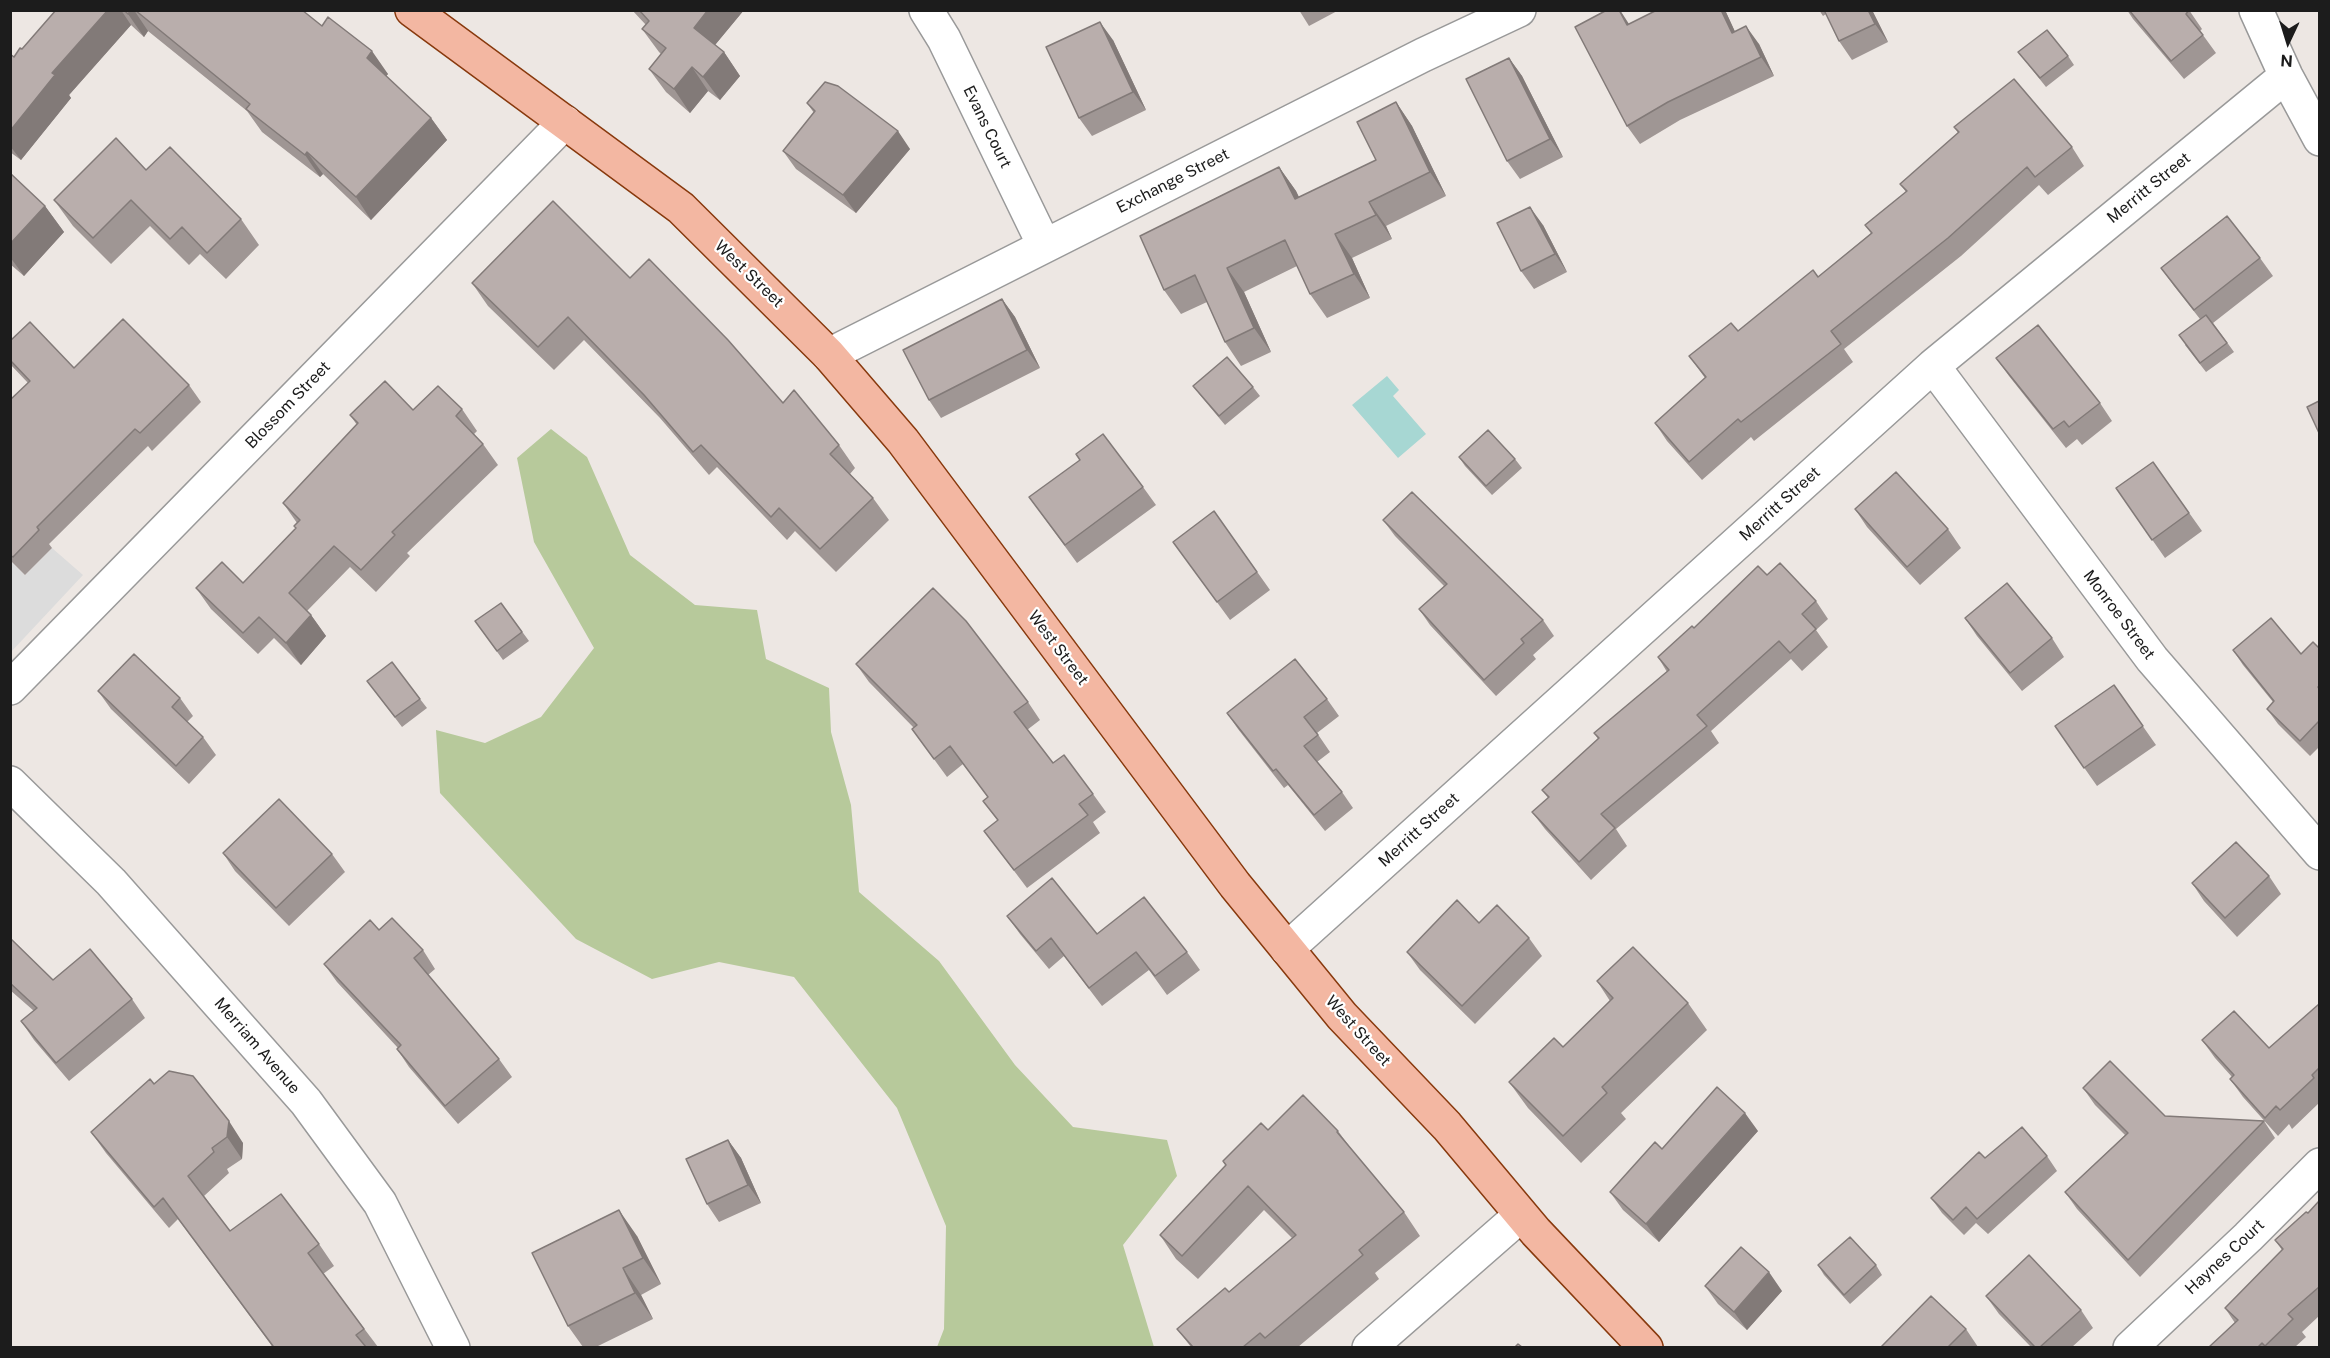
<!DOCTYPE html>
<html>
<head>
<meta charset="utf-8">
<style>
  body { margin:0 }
  #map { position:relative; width:2330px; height:1358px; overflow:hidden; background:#ede7e3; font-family:"Public Sans",sans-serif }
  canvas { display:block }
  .frame { position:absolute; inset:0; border:12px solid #1c1c1c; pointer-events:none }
  .north { position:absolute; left:2258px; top:12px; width:60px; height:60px; -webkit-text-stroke:4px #fff; paint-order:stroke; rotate:184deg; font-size:16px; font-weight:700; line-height:24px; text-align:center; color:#1c1c1c }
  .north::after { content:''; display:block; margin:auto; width:21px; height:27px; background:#1c1c1c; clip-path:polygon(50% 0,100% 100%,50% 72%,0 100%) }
</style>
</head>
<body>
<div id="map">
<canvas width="2330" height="1358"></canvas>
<div class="frame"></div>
<div class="north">N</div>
</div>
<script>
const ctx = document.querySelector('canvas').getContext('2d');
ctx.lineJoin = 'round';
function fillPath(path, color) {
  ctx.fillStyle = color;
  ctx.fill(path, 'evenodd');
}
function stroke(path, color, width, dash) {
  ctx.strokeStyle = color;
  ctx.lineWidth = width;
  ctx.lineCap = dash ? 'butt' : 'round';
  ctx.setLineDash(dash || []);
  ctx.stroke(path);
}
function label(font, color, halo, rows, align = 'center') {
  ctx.font = font + ' "Public Sans",sans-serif';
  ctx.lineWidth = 4.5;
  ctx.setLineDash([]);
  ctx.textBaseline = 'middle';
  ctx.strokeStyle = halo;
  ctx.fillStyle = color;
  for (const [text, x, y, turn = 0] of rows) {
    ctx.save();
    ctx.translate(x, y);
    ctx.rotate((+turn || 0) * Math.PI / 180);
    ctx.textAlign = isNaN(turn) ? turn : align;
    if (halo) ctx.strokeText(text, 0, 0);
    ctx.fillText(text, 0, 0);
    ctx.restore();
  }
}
const forest = new Path2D(`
  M 551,429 L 587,457 L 630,555 L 695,605 L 757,610 L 766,659 L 829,688 L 831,732 L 851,805 L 859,892 L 939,961 L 1015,1065 L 1073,1127 L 1167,1140 L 1177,1176 L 1123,1245 L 1154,1347 L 937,1347 L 944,1329 L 946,1226 L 897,1108 L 794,977 L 719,962 L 652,979 L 576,939 L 440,793 L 436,730 L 485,743 L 541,717 L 594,648 L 534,542 L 517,458 Z`);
const parking = new Path2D(`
  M 52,548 L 83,575 L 11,652 L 10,560 L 25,575 Z`);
const water = new Path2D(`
  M 1387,376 L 1399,390 L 1393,396 L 1426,434 L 1398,458 L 1352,405 Z`);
const minor = new Path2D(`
  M 926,10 L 944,39 L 1044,245
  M 2256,10 L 2286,76 L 2320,139
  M 829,355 L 1423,55 L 1519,10
  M 1933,366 L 2152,659 L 2320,853
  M 10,688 L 565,122
  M 10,783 L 111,882 L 306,1102 L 380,1203 L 453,1348
  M 1287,949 L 1933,366 L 2286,76
  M 1369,1348 L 1521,1215
  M 2130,1348 L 2248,1237 L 2320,1165`);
const major = new Path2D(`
  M 412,10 L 681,208 L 829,355 L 903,441 L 1235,885 L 1342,1016 L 1447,1126 L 1536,1232 L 1646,1348`);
const wall = new Path2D(`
  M 56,10 L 302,10 L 322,26 L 388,74 L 386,76 L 431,118 L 447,140 L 371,220 L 323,174 L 320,177 L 262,132 L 247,111 L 148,31 L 144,37 L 131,25 L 69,95 L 71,98 L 21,160 L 10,152 L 10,54 L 14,57 L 22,49 Z
  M 632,10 L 744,10 L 715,45 L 724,52 L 740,76 L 720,100 L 708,91 L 690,113 L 666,92 L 649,69 L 661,54 L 659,52 L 642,29 L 646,25 Z
  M 1299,10 L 1339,10 L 1309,26 Z
  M 1725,10 L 1735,32 L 1759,44 L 1774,76 L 1680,120 L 1640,144 L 1627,126 L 1629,24 Z
  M 1819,10 L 1872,10 L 1888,42 L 1852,60 L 1839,41 L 1826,14 L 1823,16 Z
  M 2127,10 L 2189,10 L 2202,29 L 2200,31 L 2216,53 L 2184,79 L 2133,19 Z
  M 1113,40 L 1146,110 L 1092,136 L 1079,118 Z
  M 2018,52 L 2068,56 L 2074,65 L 2046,87 Z
  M 1509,58 L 1522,76 L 1563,157 L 1520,179 L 1507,161 Z
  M 1396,102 L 1412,126 L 1446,196 L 1386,226 L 1392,239 L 1352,258 L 1370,298 L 1327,318 L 1310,294 L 1297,266 L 1244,292 L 1271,352 L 1241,366 L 1225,342 L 1207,302 L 1181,314 L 1164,290 L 1279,167 L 1296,191 L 1299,198 L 1376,160 Z
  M 807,103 L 910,149 L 856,213 L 796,169 L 783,151 L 814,113 Z
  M 1954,127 L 2072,147 L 2084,166 L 2048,195 L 2039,185 L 1961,256 L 1844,349 L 1853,362 L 1754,441 L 1751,437 L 1702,480 L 1667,441 L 1655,423 L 1705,378 L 1689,356 L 1738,331 L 1818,277 L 1871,233 L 1865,225 L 1906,192 L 1900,184 L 1958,133 Z
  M 146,170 L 241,219 L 259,245 L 226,279 L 200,254 L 189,265 L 150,226 L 111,264 L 73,226 L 54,200 Z
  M 10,173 L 45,206 L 64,232 L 24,276 L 10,264 Z
  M 1543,225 L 1567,272 L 1534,289 L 1521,271 Z
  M 2260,258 L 2273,276 L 2213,323 L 2234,352 L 2206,372 L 2185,345 L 2200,319 L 2174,286 L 2161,268 Z
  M 630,278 L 783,403 L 839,445 L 855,468 L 850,474 L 873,498 L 889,520 L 836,572 L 795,531 L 787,540 L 717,467 L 709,475 L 660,418 L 584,340 L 554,370 L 488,306 L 472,283 Z
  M 1002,299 L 1015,317 L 1040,368 L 941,418 L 929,400 Z
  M 10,341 L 74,368 L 189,385 L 201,402 L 152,451 L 148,446 L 49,544 L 52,548 L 25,575 L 10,560 L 10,400 L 28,383 L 10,364 Z
  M 1996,358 L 2100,403 L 2112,421 L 2082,445 L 2077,439 L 2066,448 L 2009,376 Z
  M 1193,386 L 1253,387 L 1260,396 L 1225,425 L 1200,395 Z
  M 462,409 L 477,431 L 474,434 L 483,444 L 498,465 L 407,553 L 410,556 L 376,592 L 350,567 L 307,611 L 311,615 L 326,636 L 301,665 L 274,638 L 258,654 L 211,609 L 196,588 L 243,583 L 296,528 L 294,526 L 297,523 L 283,503 L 357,425 L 350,415 L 413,410 Z
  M 1459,457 L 1515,459 L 1522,468 L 1492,495 L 1465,466 Z
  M 2153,462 L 2202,531 L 2165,558 L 2116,488 Z
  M 1143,487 L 1156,505 L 1077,563 L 1029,497 Z
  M 1855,509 L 1948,529 L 1961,548 L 1920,585 L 1867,527 Z
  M 1214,511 L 1270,590 L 1230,620 L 1173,542 Z
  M 1383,520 L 1543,620 L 1554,636 L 1533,655 L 1536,659 L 1496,696 L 1430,625 L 1419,609 L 1444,586 L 1395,536 Z
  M 1767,575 L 1816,601 L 1828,619 L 1816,630 L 1828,647 L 1802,671 L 1791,659 L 1711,731 L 1719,743 L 1616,829 L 1627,846 L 1591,880 L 1545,829 L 1532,812 L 1548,798 L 1542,790 L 1598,739 L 1594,733 L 1667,672 L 1658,657 L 1694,628 Z
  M 501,603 L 529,641 L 503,660 L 475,621 Z
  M 1965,618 L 2052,638 L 2064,657 L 2022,691 L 1977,636 Z
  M 2319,648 L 2319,747 L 2310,756 L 2278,724 L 2267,709 L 2273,702 L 2243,665 L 2233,650 L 2301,654 Z
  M 856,664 L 1028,702 L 1040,720 L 1027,730 L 1053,763 L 1093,794 L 1106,812 L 1093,822 L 1100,833 L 1027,888 L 984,831 L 998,821 L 983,801 L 988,797 L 963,764 L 947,777 L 912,729 L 914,728 L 869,682 Z
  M 367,681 L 420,699 L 427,708 L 402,727 Z
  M 2114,685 L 2156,745 L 2097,786 L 2055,726 Z
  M 98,691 L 180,698 L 193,716 L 187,722 L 203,737 L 216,755 L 189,784 L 111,709 Z
  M 1327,699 L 1339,716 L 1317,733 L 1330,752 L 1317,762 L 1342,792 L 1353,808 L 1325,831 L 1288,785 L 1284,788 L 1238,729 L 1227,713 Z
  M 223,853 L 332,854 L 345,872 L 289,926 L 235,871 Z
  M 2269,876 L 2281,894 L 2237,937 L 2204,901 L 2192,883 Z
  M 1007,916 L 1187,952 L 1200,970 L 1167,995 L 1149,970 L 1102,1006 L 1064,956 L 1049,969 L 1020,934 Z
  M 1479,923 L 1529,938 L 1542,956 L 1475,1024 L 1420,970 L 1407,952 Z
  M 379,930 L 423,950 L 435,969 L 428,975 L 499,1059 L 512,1077 L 458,1124 L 409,1067 L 397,1049 L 398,1048 L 337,982 L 324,964 Z
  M 10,938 L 53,980 L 132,999 L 145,1018 L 69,1081 L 34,1040 L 21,1021 L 34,1011 L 10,990 Z
  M 1597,981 L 1688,1003 L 1707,1030 L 1621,1113 L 1626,1119 L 1581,1163 L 1528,1108 L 1509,1082 L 1563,1047 L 1610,1001 Z
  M 2319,1004 L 2319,1103 L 2292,1129 L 2289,1124 L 2278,1136 L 2243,1097 L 2230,1079 L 2232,1077 L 2215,1058 L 2202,1040 L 2269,1048 Z
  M 154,1084 L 243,1143 L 242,1159 L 227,1169 L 229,1173 L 204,1196 L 230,1231 L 319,1244 L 334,1266 L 323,1274 L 378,1347 L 271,1347 L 272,1346 L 178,1219 L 169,1228 L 106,1153 L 91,1132 Z
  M 2083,1088 L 2165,1116 L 2264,1121 L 2275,1138 L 2140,1277 L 2077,1209 L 2065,1192 L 2125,1135 L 2095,1105 Z
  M 1268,1130 L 1338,1131 L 1355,1154 L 1404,1212 L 1420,1236 L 1375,1273 L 1379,1279 L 1298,1347 L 1191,1347 L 1177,1329 L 1229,1292 L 1293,1239 L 1264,1210 L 1198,1279 L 1176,1259 L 1160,1235 L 1226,1166 L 1223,1161 Z
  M 1758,1131 L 1659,1242 L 1623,1210 L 1610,1192 L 1662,1149 Z
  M 728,1140 L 741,1158 L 761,1203 L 719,1222 L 707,1204 Z
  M 2047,1156 L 2057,1171 L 1988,1234 L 1976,1223 L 1964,1235 L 1942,1213 L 1931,1198 L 1985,1158 Z
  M 2319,1201 L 2319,1316 L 2302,1332 L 2306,1337 L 2295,1347 L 2209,1347 L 2235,1323 L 2225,1308 L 2282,1250 L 2275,1240 L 2308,1213 Z
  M 637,1236 L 661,1284 L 641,1295 L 653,1319 L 596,1347 L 583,1347 L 568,1326 Z
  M 1818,1265 L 1876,1265 L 1882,1275 L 1850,1304 L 1824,1275 Z
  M 1705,1286 L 1782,1291 L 1747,1330 L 1718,1304 Z
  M 1986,1296 L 2081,1310 L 2093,1328 L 2072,1347 L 2031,1347 L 1999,1314 Z
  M 1966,1329 L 1978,1347 L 1881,1347 Z`);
const shadedWall = new Path2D(`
  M 108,10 L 121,10 L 131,25 L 69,95 L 71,98 L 21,160 L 10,146 L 10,131 L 52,73 Z
  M 131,10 L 134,10 L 148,31 L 144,37 L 128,14 Z
  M 708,10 L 744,10 L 710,51 L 694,28 Z
  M 1619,10 L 1620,10 L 1629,24 L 1627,25 Z
  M 1721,10 L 1725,10 L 1744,51 L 1732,33 Z
  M 1868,10 L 1872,10 L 1888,42 L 1875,24 Z
  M 1100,22 L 1113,40 L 1146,110 L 1133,92 Z
  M 1746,26 L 1759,44 L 1774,76 L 1761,57 Z
  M 372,51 L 388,74 L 383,80 L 367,58 Z
  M 724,52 L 740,76 L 720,100 L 703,77 Z
  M 1509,58 L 1522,76 L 1563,157 L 1550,139 Z
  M 692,67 L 708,91 L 690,113 L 674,89 Z
  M 1396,102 L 1412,126 L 1446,196 L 1430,172 Z
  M 431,118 L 447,140 L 371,220 L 356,197 Z
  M 898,131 L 910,149 L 856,213 L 843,195 Z
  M 307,152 L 323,174 L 320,177 L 305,155 Z
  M 1279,167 L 1296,191 L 1312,223 L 1295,199 Z
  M 1369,202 L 1386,226 L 1392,239 L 1376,215 Z
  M 45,206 L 64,232 L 24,276 L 10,257 L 10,244 Z
  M 1530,207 L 1543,225 L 1567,272 L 1555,254 Z
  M 1335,234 L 1352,258 L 1370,298 L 1354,274 Z
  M 1227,268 L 1244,292 L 1271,352 L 1254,328 Z
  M 1002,299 L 1015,317 L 1040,368 L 1027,350 Z
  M 311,615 L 326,636 L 301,665 L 286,643 Z
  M 1745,1113 L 1758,1131 L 1659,1242 L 1646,1224 Z
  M 229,1121 L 243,1143 L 242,1159 L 227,1137 Z
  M 728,1140 L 741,1158 L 761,1203 L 748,1185 Z
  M 619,1210 L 637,1236 L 661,1284 L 643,1258 Z
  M 623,1268 L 641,1295 L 653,1319 L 635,1293 Z
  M 1769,1272 L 1782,1291 L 1747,1330 L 1734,1312 Z`);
const building = new Path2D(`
  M 56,10 L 108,10 L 52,73 L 55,75 L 10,131 L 10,54 L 14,57 L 20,48 L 22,49 Z
  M 124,10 L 131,10 L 128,14 Z
  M 135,10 L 302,10 L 322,26 L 328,17 L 372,51 L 367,58 L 431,118 L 356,197 L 307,152 L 305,155 L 246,109 L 250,104 Z
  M 639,10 L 708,10 L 694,28 L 724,52 L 703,77 L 692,67 L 674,89 L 649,69 L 666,48 L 642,29 L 649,21 Z
  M 1607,10 L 1619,10 L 1627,25 L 1657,10 L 1721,10 L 1732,33 L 1746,26 L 1761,57 L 1668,102 L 1627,126 L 1575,27 Z
  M 1824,10 L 1868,10 L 1875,24 L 1839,41 Z
  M 2129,10 L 2189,10 L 2186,14 L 2203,35 L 2171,61 Z
  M 1100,22 L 1133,92 L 1079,118 L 1046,47 Z
  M 2047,30 L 2068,56 L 2040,78 L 2018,52 Z
  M 1509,58 L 1550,139 L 1507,161 L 1466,79 Z
  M 2014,79 L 2072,147 L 2035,177 L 2027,167 L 1948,238 L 1831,331 L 1841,344 L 1741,422 L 1738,419 L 1689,462 L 1655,423 L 1706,377 L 1689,356 L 1731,323 L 1738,331 L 1813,270 L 1818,277 L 1872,233 L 1865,225 L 1907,191 L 1900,184 L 1959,132 L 1954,127 Z
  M 825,82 L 838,86 L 898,131 L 843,195 L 783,151 L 815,111 L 807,103 Z
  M 1396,102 L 1430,172 L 1369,202 L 1376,215 L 1335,234 L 1354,274 L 1310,294 L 1285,240 L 1227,268 L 1254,328 L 1225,342 L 1195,275 L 1164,290 L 1140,236 L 1279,167 L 1295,199 L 1376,160 L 1357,122 Z
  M 116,138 L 146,170 L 170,147 L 241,219 L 207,253 L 182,227 L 170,239 L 131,200 L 93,238 L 54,200 Z
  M 10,173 L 45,206 L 10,244 Z
  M 553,201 L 630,278 L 649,259 L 728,340 L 783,403 L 794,390 L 839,445 L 830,454 L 873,498 L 820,549 L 779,508 L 771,517 L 701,445 L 693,452 L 644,395 L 568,317 L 538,347 L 472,283 Z
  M 1530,207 L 1555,254 L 1521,271 L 1497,223 Z
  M 2227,216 L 2260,258 L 2194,310 L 2161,268 Z
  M 1002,299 L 1027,350 L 929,400 L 903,350 Z
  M 2206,315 L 2227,343 L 2200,363 L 2179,335 Z
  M 123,319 L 189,385 L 140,433 L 135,429 L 37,527 L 39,530 L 13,557 L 10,555 L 10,400 L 30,381 L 10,360 L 10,341 L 30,322 L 74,368 Z
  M 2038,325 L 2100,403 L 2069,427 L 2064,421 L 2053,429 L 1996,358 Z
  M 1227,357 L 1253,387 L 1219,416 L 1193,386 Z
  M 385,381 L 413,410 L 438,386 L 462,409 L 456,416 L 483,444 L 392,532 L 395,535 L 361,570 L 334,546 L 289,593 L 311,615 L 286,643 L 259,617 L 243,633 L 196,588 L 222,562 L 243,583 L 296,528 L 294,526 L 300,520 L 283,503 L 358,423 L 350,415 Z
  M 2319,401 L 2319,433 L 2307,407 Z
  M 1488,430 L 1515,459 L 1486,486 L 1459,457 Z
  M 1103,434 L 1143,487 L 1065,545 L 1029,497 L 1080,460 L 1076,454 Z
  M 2153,462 L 2189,513 L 2152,540 L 2116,488 Z
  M 1896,472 L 1948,529 L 1907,567 L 1855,509 Z
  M 1412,492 L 1543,620 L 1521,639 L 1524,643 L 1484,680 L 1419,609 L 1447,584 L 1383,520 Z
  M 1214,511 L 1257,572 L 1217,602 L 1173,542 Z
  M 1780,563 L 1816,601 L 1802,614 L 1816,629 L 1790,653 L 1779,641 L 1697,715 L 1707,726 L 1601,814 L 1615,828 L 1579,862 L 1532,812 L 1549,797 L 1542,790 L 1599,738 L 1594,733 L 1669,670 L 1658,657 L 1692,626 L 1694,628 L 1758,566 L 1767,575 Z
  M 2007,583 L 2052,638 L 2010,673 L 1965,618 Z
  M 933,588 L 966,621 L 1028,702 L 1014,712 L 1053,763 L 1064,755 L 1093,794 L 1079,804 L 1088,815 L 1014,870 L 984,831 L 998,820 L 983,801 L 988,797 L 950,746 L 934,759 L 912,729 L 917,725 L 856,664 Z
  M 501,603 L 522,632 L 497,651 L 475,621 Z
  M 2271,618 L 2301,654 L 2313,642 L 2319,648 L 2319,686 L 2318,687 L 2319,689 L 2319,721 L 2300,741 L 2267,709 L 2274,701 L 2233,650 Z
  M 134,654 L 180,698 L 172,707 L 203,737 L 176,766 L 98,691 Z
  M 1295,659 L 1327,699 L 1304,717 L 1318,735 L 1304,746 L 1342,792 L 1314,815 L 1276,769 L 1273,771 L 1227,713 Z
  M 392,662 L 420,699 L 395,717 L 367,681 Z
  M 2114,685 L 2143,726 L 2084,768 L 2055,726 Z
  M 279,799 L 332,854 L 276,908 L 223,853 Z
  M 2236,842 L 2269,876 L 2225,918 L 2192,883 Z
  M 1052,878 L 1097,934 L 1144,897 L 1187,952 L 1155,976 L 1136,952 L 1089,988 L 1051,938 L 1036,951 L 1007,916 Z
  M 1457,900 L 1479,923 L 1497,905 L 1529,938 L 1462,1006 L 1407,952 Z
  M 392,918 L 423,950 L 414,958 L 499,1059 L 445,1106 L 397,1049 L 401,1045 L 324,964 L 370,920 L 379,930 Z
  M 10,938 L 53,980 L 90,949 L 132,999 L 56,1063 L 21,1021 L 37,1008 L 10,983 Z
  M 1633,947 L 1688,1003 L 1602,1087 L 1607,1093 L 1563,1136 L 1509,1082 L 1554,1038 L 1563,1047 L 1613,998 L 1597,981 Z
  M 2319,1004 L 2319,1068 L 2312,1075 L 2314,1078 L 2280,1110 L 2276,1106 L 2265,1118 L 2230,1079 L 2234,1075 L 2202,1040 L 2234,1011 L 2269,1048 Z
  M 2110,1061 L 2165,1116 L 2264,1121 L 2128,1260 L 2065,1192 L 2128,1133 L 2083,1088 Z
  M 169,1071 L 193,1076 L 229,1121 L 227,1137 L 212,1148 L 214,1152 L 188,1176 L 230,1231 L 281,1194 L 319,1244 L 308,1253 L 364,1329 L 356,1335 L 366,1347 L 271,1347 L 273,1346 L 163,1198 L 154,1207 L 91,1132 L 150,1079 L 154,1084 Z
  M 1717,1087 L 1745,1113 L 1646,1224 L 1610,1192 L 1655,1142 L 1662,1149 Z
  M 1303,1095 L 1338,1131 L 1337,1132 L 1404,1212 L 1359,1250 L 1363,1255 L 1265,1338 L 1260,1333 L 1243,1347 L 1193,1347 L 1177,1329 L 1225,1288 L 1229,1292 L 1296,1235 L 1248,1186 L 1182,1256 L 1160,1235 L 1226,1165 L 1223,1161 L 1261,1123 L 1268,1130 Z
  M 2022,1127 L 2047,1156 L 1977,1219 L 1966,1207 L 1953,1220 L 1931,1198 L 1979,1152 L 1985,1158 Z
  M 728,1140 L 748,1185 L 707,1204 L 686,1159 Z
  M 2319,1201 L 2319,1287 L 2288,1314 L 2293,1319 L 2265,1346 L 2262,1343 L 2258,1347 L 2209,1347 L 2238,1320 L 2225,1308 L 2283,1249 L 2275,1240 L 2306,1212 L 2308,1213 Z
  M 619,1210 L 643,1258 L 623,1268 L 635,1293 L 568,1326 L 532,1253 Z
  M 1850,1237 L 1876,1265 L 1844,1295 L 1818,1265 Z
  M 1741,1247 L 1769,1272 L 1734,1312 L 1705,1286 Z
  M 2029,1255 L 2081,1310 L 2040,1347 L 2035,1347 L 1986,1296 Z
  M 1931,1296 L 1966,1329 L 1948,1347 L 1881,1347 Z
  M 1518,1344 L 1522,1347 L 1515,1347 Z`);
const streetNames = [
  ["Evans Court",987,127,64],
  ["Exchange Street",1173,181,-27],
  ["Merritt Street",2149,188,-39],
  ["West Street",749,274,44],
  ["Blossom Street",288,405,-46],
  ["Merritt Street",1780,504,-42],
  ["Monroe Street",2119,615,53],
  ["West Street",1058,648,53],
  ["Merritt Street",1419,830,-42],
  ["West Street",1358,1031,48],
  ["Merriam Avenue",257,1046,49],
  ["Haynes Court",2225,1257,-43]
];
fillPath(forest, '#b7c99b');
fillPath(parking, '#dcdcdc');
fillPath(water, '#a7d7d3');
stroke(minor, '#999', 36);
stroke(major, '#88390d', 36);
stroke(minor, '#fff', 33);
stroke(major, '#f3b7a2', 33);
fillPath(wall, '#9f9694');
fillPath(shadedWall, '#827a78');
fillPath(building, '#b9aeac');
stroke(building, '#827a78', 1.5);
label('16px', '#1c1c1c', '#fff', streetNames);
</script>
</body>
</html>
